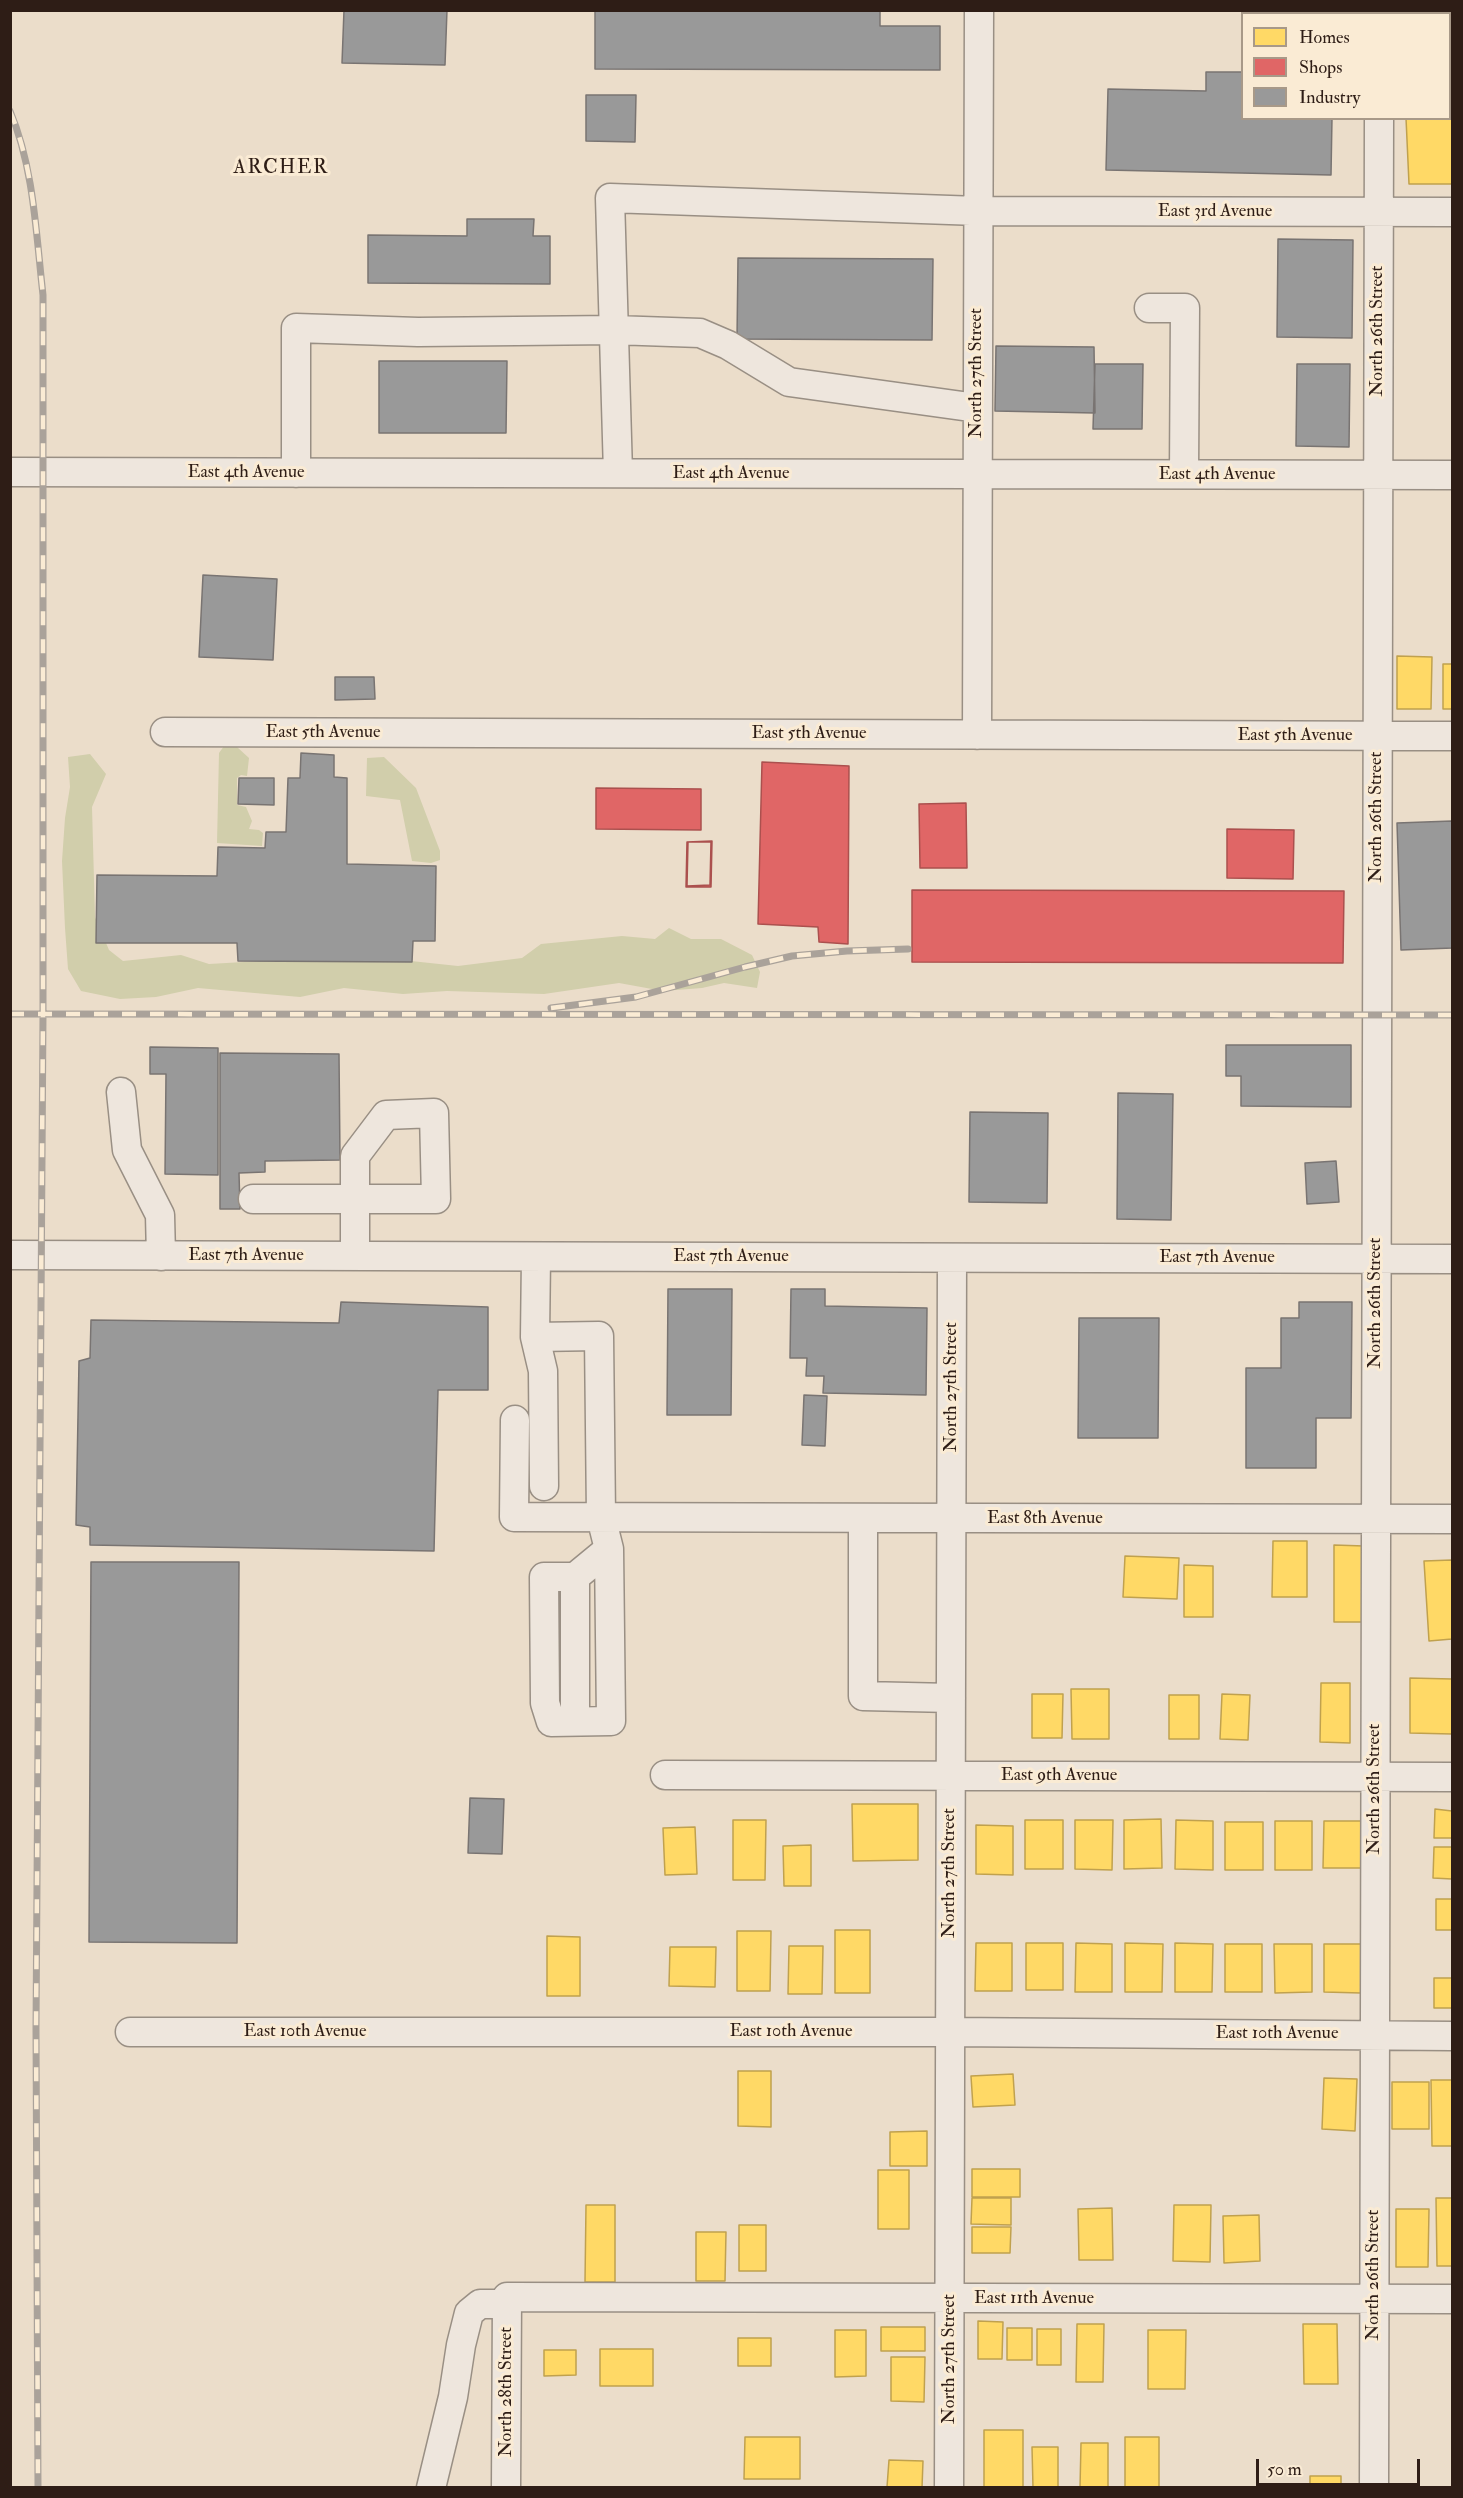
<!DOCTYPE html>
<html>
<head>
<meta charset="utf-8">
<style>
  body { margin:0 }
  #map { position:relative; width:1463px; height:2498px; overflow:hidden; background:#ebddca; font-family:"IM FELL Double Pica",serif }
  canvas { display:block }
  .frame { position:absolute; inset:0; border:12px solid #2e1d16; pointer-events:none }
  .legend { position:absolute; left:1241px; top:12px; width:210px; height:108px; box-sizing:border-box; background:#faebd4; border:2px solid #a89988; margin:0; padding:8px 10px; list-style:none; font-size:18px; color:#2e1d16 }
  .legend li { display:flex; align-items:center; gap:12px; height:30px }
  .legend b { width:30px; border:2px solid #a89988 }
  .scale { position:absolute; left:1256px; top:2459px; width:164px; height:27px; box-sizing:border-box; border:3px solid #2e1d16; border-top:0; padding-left:8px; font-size:18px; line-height:21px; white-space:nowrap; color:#2e1d16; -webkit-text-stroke:4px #faebd4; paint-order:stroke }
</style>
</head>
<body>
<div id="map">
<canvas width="1463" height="2498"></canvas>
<div class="frame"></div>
<ul class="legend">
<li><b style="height:16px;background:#ffd966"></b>Homes</li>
<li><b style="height:16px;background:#e06666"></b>Shops</li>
<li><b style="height:16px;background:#999"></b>Industry</li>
</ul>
<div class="scale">50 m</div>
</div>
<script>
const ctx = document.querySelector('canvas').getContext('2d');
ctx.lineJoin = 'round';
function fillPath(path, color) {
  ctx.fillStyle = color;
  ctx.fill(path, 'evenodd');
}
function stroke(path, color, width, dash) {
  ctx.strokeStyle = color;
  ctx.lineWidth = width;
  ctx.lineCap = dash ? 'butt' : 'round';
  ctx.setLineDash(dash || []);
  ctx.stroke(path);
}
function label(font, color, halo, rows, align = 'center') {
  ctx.font = font + ' "IM FELL Double Pica",serif';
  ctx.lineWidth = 6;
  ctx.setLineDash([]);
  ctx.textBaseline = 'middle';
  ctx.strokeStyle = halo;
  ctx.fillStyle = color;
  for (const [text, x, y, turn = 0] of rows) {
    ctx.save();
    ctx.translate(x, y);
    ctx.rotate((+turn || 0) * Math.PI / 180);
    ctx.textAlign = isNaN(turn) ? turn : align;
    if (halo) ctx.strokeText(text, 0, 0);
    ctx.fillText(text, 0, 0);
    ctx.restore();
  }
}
const green = new Path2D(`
  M 224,746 L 237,747 L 249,758 L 247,776 L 241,775 L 237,778 L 237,805 L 246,807 L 252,821 L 249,829 L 259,830 L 263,833 L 262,846 L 217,843 L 219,753 Z
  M 90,754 L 106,774 L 92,807 L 95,917 L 109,950 L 123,961 L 181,955 L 209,964 L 261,961 L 411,961 L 458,966 L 522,958 L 541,944 L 622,936 L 655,939 L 669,928 L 691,939 L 721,939 L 752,955 L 760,972 L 757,988 L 724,983 L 702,988 L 663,991 L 619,983 L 544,994 L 447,991 L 403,994 L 344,988 L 300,997 L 198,988 L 156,997 L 120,999 L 81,991 L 68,969 L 65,928 L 62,861 L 65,818 L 70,787 L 68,757 Z
  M 384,757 L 416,788 L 440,851 L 440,860 L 431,863 L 412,861 L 400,800 L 366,796 L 367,758 Z`);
const homes = new Path2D(`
  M 1410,10 L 1452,10 L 1452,184 L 1409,184 L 1406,118 L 1450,118 L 1450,14 L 1410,14 Z
  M 1397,656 L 1432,657 L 1431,709 L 1397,709 Z
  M 1443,664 L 1452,664 L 1452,709 L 1443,709 Z
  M 1273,1541 L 1307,1541 L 1307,1597 L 1272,1597 Z
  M 1334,1545 L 1364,1546 L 1364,1622 L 1334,1622 Z
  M 1125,1556 L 1179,1558 L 1177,1599 L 1123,1597 Z
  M 1452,1560 L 1452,1639 L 1429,1641 L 1424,1561 Z
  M 1184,1565 L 1213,1566 L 1213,1617 L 1184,1617 Z
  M 1410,1678 L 1452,1679 L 1452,1734 L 1410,1733 Z
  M 1321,1683 L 1350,1683 L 1350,1743 L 1320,1742 Z
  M 1071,1689 L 1109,1689 L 1109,1739 L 1072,1739 Z
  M 1032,1694 L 1063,1694 L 1062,1738 L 1032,1738 Z
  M 1222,1694 L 1250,1695 L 1248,1740 L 1220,1739 Z
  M 1169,1695 L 1199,1695 L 1199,1739 L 1169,1739 Z
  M 852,1804 L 918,1804 L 918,1860 L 853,1861 Z
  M 1435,1809 L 1452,1811 L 1452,1838 L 1434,1838 Z
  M 1161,1819 L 1162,1868 L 1124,1869 L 1124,1820 Z
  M 733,1820 L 766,1820 L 765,1880 L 733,1880 Z
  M 1025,1820 L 1063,1820 L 1063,1869 L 1025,1869 Z
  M 1075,1820 L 1113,1820 L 1112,1870 L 1075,1869 Z
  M 1176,1820 L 1213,1821 L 1213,1870 L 1175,1869 Z
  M 1275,1821 L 1312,1821 L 1312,1870 L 1275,1870 Z
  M 1324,1821 L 1362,1821 L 1361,1868 L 1323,1868 Z
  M 1225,1822 L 1263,1822 L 1263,1870 L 1225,1870 Z
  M 976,1825 L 1013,1826 L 1013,1875 L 976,1874 Z
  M 695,1827 L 697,1874 L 665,1875 L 663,1828 Z
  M 811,1845 L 811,1886 L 784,1886 L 783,1846 Z
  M 1434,1847 L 1452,1847 L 1452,1879 L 1433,1878 Z
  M 1436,1899 L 1452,1899 L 1452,1930 L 1436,1930 Z
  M 835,1930 L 870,1930 L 870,1993 L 835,1993 Z
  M 737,1931 L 771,1931 L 770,1991 L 737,1991 Z
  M 547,1936 L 580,1937 L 580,1996 L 547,1996 Z
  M 976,1943 L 1012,1943 L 1012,1991 L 975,1991 Z
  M 1026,1943 L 1063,1943 L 1063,1990 L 1026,1990 Z
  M 1076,1943 L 1112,1944 L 1112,1992 L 1075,1992 Z
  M 1125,1943 L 1163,1944 L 1162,1992 L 1125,1992 Z
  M 1175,1943 L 1213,1944 L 1212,1992 L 1175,1992 Z
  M 1225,1944 L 1262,1944 L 1262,1992 L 1225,1992 Z
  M 1274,1944 L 1312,1944 L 1312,1992 L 1275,1993 Z
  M 1324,1944 L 1361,1944 L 1361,1993 L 1324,1992 Z
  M 789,1946 L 823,1946 L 822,1994 L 788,1994 Z
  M 670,1947 L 716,1947 L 715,1987 L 669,1986 Z
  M 1434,1978 L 1452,1978 L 1452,2008 L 1434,2008 Z
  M 738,2071 L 771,2071 L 771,2127 L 738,2126 Z
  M 1013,2074 L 1015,2105 L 973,2107 L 971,2076 Z
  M 1324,2078 L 1357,2079 L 1355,2131 L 1322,2129 Z
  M 1431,2080 L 1452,2080 L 1452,2146 L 1432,2146 Z
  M 1392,2082 L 1429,2082 L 1429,2129 L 1392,2129 Z
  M 927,2131 L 927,2166 L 890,2166 L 890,2132 Z
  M 972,2169 L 1020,2169 L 1020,2197 L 972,2197 Z
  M 878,2170 L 909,2170 L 909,2229 L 878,2229 Z
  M 972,2198 L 1011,2198 L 1011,2225 L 971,2224 Z
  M 1436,2198 L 1452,2198 L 1452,2266 L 1437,2266 Z
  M 586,2205 L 615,2205 L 615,2282 L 585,2282 Z
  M 1174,2205 L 1211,2205 L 1210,2262 L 1173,2261 Z
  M 1112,2208 L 1113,2260 L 1079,2260 L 1078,2209 Z
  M 1396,2209 L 1429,2209 L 1428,2267 L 1396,2267 Z
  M 1259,2215 L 1260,2261 L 1224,2263 L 1223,2216 Z
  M 739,2225 L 766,2225 L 766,2271 L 739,2271 Z
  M 972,2227 L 1011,2227 L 1010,2253 L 972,2253 Z
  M 696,2232 L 726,2232 L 725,2281 L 696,2281 Z
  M 978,2321 L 1003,2322 L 1002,2359 L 978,2359 Z
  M 1077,2324 L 1104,2324 L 1103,2382 L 1076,2382 Z
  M 1303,2324 L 1337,2324 L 1338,2384 L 1304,2384 Z
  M 881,2327 L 925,2327 L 925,2351 L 881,2351 Z
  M 1007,2328 L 1032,2328 L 1032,2360 L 1007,2360 Z
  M 1037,2329 L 1061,2329 L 1061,2365 L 1037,2365 Z
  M 835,2330 L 866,2330 L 866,2376 L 835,2377 Z
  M 1148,2330 L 1186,2330 L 1185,2389 L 1148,2389 Z
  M 738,2338 L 771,2338 L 771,2366 L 738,2366 Z
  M 600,2349 L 653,2349 L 653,2386 L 600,2386 Z
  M 544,2350 L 576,2350 L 576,2375 L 544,2376 Z
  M 891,2357 L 925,2357 L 924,2402 L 891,2401 Z
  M 984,2430 L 1023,2430 L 1023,2488 L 984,2488 Z
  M 745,2437 L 800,2437 L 800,2479 L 744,2479 Z
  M 1125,2437 L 1159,2437 L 1159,2487 L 1125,2487 Z
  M 1081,2443 L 1108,2443 L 1108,2488 L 1080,2488 Z
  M 1032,2447 L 1058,2447 L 1058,2488 L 1033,2488 Z
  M 889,2460 L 923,2461 L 922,2488 L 887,2487 Z
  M 1310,2476 L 1341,2476 L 1341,2488 L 1310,2488 Z`);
const shops = new Path2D(`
  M 762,762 L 849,766 L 848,944 L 819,942 L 818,927 L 758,924 Z
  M 596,788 L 701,789 L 701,830 L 596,829 Z
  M 966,803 L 967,868 L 920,868 L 919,804 Z
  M 1227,829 L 1294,830 L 1293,879 L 1227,878 Z
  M 712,841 L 711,887 L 686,887 L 687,842 Z
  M 688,842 L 711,842 L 710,885 L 687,886 Z
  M 912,890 L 1344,891 L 1343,963 L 912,962 Z`);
const industry = new Path2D(`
  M 344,10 L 447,10 L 445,65 L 342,63 Z
  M 595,10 L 880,10 L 880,26 L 940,26 L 940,70 L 595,69 Z
  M 1206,72 L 1242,72 L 1242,118 L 1332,118 L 1331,175 L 1106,170 L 1108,89 L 1206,91 Z
  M 586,95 L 636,95 L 635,142 L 586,141 Z
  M 467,219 L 534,219 L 533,236 L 550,236 L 550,284 L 368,283 L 368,235 L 467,236 Z
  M 1278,239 L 1353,240 L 1352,338 L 1277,337 Z
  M 738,258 L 933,259 L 932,340 L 737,339 Z
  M 996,346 L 1094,347 L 1095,413 L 995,411 Z
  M 379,361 L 507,361 L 506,433 L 379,433 Z
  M 1095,364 L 1143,364 L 1142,429 L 1093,429 Z
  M 1297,364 L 1350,364 L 1349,447 L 1296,446 Z
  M 203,575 L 277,579 L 273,660 L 199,657 Z
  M 335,677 L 374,677 L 375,699 L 335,700 Z
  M 301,753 L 334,755 L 334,777 L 347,778 L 347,864 L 436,866 L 435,941 L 413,941 L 412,962 L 238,961 L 237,943 L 96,943 L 97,875 L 217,876 L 218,847 L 265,848 L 266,832 L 286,832 L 288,778 L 300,778 Z
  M 239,778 L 274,778 L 274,805 L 238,804 Z
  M 1452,821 L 1452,948 L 1401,950 L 1397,823 Z
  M 1226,1045 L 1351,1045 L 1351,1107 L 1241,1106 L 1241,1076 L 1226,1076 Z
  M 150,1047 L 218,1048 L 218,1175 L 165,1174 L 166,1074 L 150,1074 Z
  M 220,1053 L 339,1054 L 340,1160 L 265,1161 L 265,1172 L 239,1173 L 240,1209 L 220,1209 Z
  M 1118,1093 L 1173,1094 L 1171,1220 L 1117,1219 Z
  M 970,1112 L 1048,1113 L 1047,1203 L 969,1202 Z
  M 1336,1161 L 1339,1202 L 1307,1204 L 1305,1163 Z
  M 668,1289 L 732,1289 L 731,1415 L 667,1415 Z
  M 791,1289 L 825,1289 L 825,1306 L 927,1308 L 926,1395 L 823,1393 L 824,1376 L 806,1376 L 807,1358 L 790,1358 Z
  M 341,1302 L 488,1307 L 488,1390 L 438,1390 L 434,1551 L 90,1545 L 90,1527 L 76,1525 L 79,1361 L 90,1358 L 91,1320 L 339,1323 Z
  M 1299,1302 L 1352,1302 L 1351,1418 L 1316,1418 L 1316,1468 L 1246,1468 L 1246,1368 L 1281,1368 L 1281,1318 L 1299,1318 Z
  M 1079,1318 L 1159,1318 L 1158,1438 L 1078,1438 Z
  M 804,1395 L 827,1396 L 825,1446 L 802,1445 Z
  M 91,1562 L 239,1562 L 237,1943 L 89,1942 Z
  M 470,1798 L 504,1799 L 502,1854 L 468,1853 Z`);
const minor = new Path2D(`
  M 1379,14 L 1379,10
  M 1149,308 L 1185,308 L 1184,474
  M 10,472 L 1452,475
  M 296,473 L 296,328 L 418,332 L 614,330 L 700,333 L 728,345 L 789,382 L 977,408
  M 618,473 L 610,198 L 978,211 L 1452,212
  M 165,732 L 1452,736
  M 977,735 L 979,10
  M 121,1092 L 127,1150 L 160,1215 L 161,1256
  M 253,1199 L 436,1199 L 434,1113 L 386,1115 L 355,1156 L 355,1256
  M 10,1255 L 1452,1259
  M 536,1257 L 535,1337 L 543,1371 L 544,1486
  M 535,1337 L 599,1336 L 601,1517 L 609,1549 L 611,1721 L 551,1722 L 545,1703 L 544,1577 L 575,1577 L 609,1549
  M 515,1420 L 514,1517 L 1452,1519
  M 863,1519 L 863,1696 L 951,1698
  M 575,1577 L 575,1721
  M 665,1775 L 1452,1777
  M 130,2032 L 950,2032 L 1452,2036
  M 431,2488 L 453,2397 L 461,2345 L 469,2313 L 480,2304 L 507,2304
  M 506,2488 L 507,2297 L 1452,2299
  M 949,2488 L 952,1258
  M 1374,2488 L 1379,118`);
const rail = new Path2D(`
  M 10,111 C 34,168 36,234 43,295 L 43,1014 L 36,2027 L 38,2488
  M 551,1008 L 636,997 L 745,967 L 792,956 L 847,951 L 908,949
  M 10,1014 L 1452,1015`);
const streetNames = [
  ["East 3rd Avenue",1215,212],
  ["North 26th Street",1378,331,-90],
  ["North 27th Street",977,373,-90],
  ["East 4th Avenue",246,473],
  ["East 4th Avenue",731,474],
  ["East 4th Avenue",1217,475],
  ["East 5th Avenue",323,733],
  ["East 5th Avenue",809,734],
  ["East 5th Avenue",1295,736],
  ["North 26th Street",1377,817,-90],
  ["East 7th Avenue",246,1256],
  ["East 7th Avenue",731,1257],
  ["East 7th Avenue",1217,1258],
  ["North 26th Street",1376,1303,-90],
  ["North 27th Street",952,1387,-90],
  ["East 8th Avenue",1045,1519],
  ["East 9th Avenue",1059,1776],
  ["North 26th Street",1375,1789,-90],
  ["North 27th Street",950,1873,-90],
  ["East 10th Avenue",305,2032],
  ["East 10th Avenue",791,2032],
  ["East 10th Avenue",1277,2034],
  ["North 26th Street",1374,2275,-90],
  ["East 11th Avenue",1034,2299],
  ["North 27th Street",950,2359,-90],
  ["North 28th Street",507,2392,-90]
];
const neighbourhoodNames = [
  ["ARCHER",281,169]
];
fillPath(green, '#d1ceab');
fillPath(homes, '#ffd966');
stroke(homes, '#c0a14e', 1.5);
fillPath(shops, '#e06666');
stroke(shops, '#ab504e', 1.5);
fillPath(industry, '#999');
stroke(industry, '#797472', 1.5);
stroke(minor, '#998f84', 31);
stroke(minor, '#eee6dd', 28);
stroke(rail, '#aaa29a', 7);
stroke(rail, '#faebd4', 4.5, [14]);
label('18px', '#2e1d16', '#faebd4', streetNames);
ctx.letterSpacing = '1.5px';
label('20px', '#2e1d16', '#faebd4', neighbourhoodNames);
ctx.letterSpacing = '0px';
</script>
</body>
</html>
